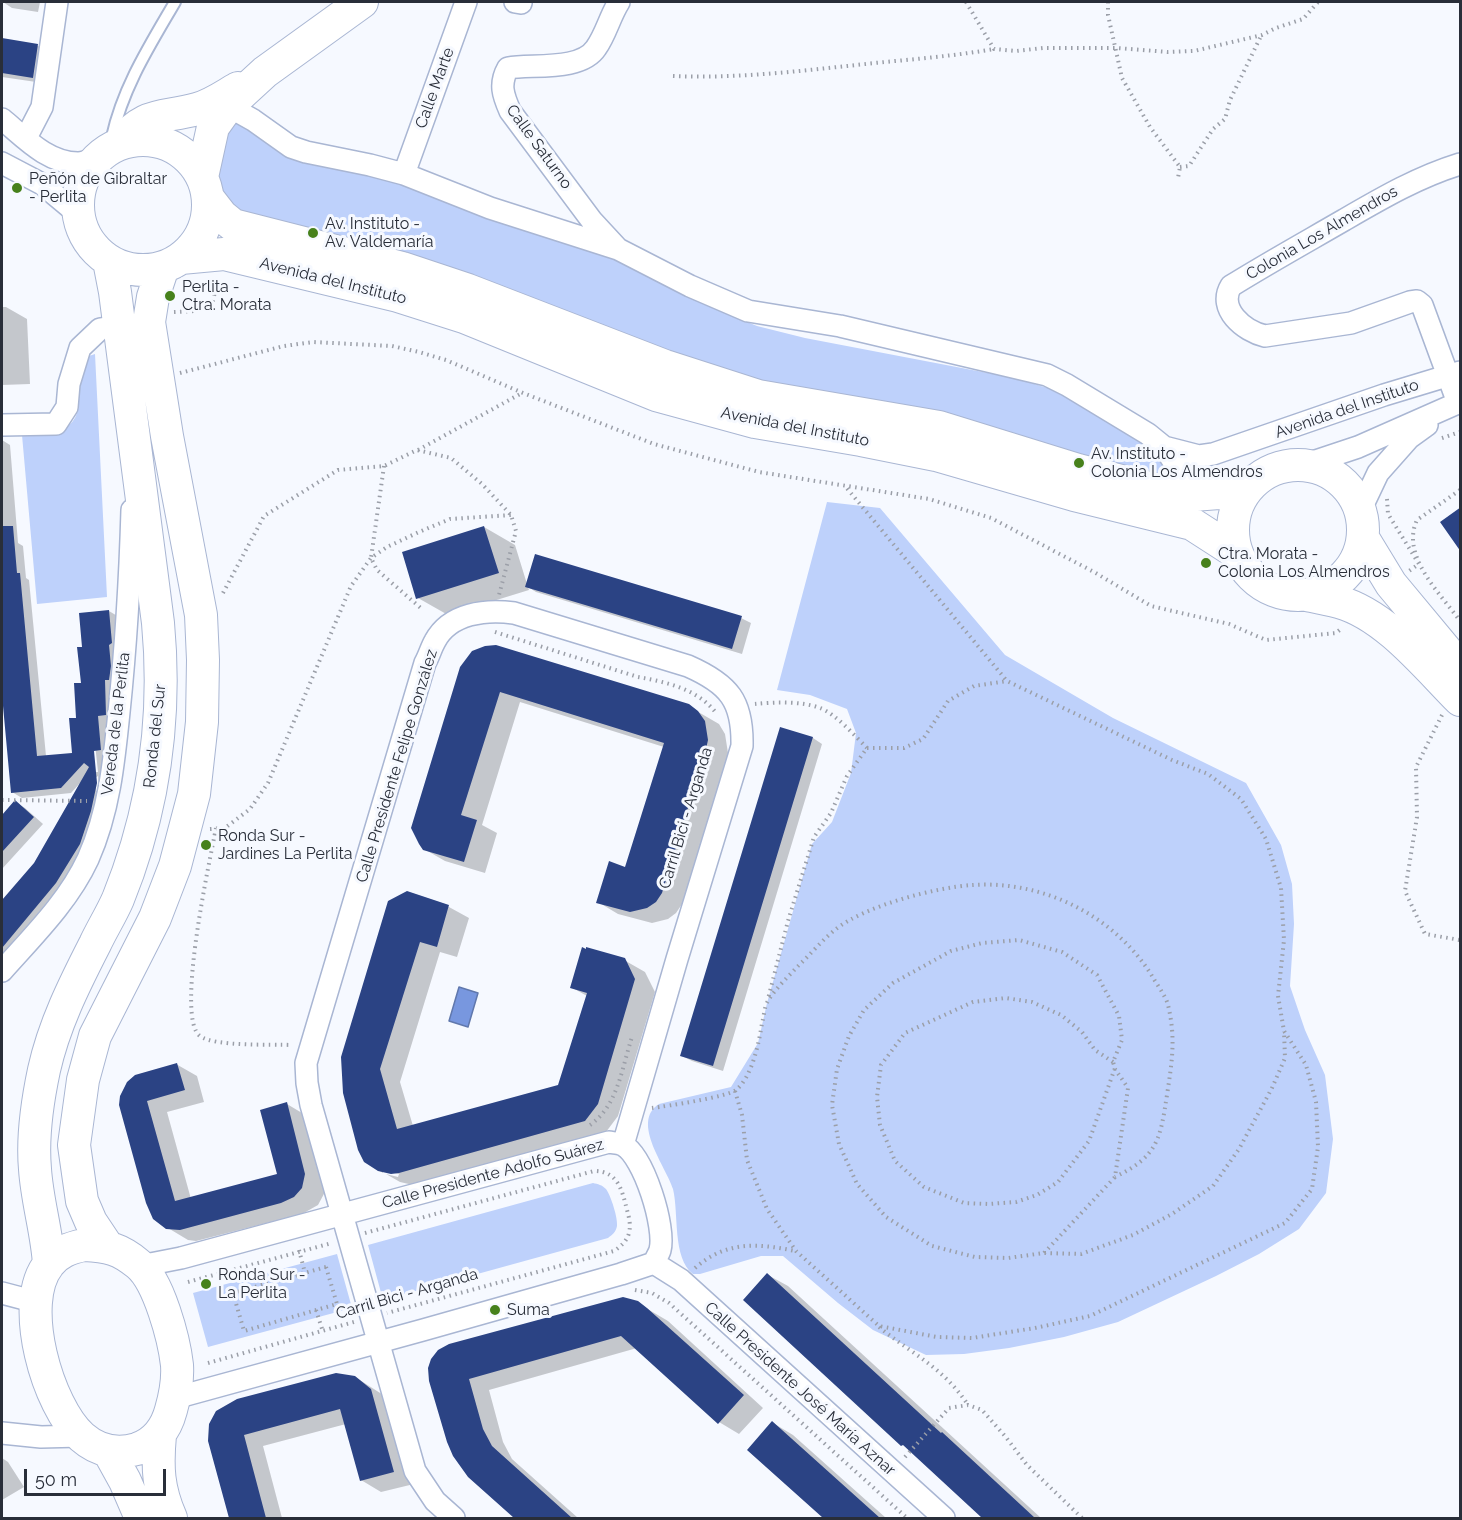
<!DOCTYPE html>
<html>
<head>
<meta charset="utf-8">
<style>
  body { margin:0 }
  #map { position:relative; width:1462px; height:1520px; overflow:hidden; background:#f6f9ff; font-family:Raleway,sans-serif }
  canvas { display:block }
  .frame { position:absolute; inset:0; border:3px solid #292e39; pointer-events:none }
  .scale { position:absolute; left:24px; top:1469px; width:142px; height:27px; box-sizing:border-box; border:3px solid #292e39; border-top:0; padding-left:8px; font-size:18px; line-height:21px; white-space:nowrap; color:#292e39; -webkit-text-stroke:4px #f6f9ff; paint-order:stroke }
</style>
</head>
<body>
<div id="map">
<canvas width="1462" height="1520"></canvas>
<div class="frame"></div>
<div class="scale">50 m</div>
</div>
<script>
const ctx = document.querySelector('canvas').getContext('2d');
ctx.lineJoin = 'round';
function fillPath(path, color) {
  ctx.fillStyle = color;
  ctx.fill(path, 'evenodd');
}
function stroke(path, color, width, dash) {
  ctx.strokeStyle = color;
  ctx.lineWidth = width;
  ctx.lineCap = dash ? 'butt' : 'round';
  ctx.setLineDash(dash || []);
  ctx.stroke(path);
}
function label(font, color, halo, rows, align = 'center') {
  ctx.font = font + ' Raleway,sans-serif';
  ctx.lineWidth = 6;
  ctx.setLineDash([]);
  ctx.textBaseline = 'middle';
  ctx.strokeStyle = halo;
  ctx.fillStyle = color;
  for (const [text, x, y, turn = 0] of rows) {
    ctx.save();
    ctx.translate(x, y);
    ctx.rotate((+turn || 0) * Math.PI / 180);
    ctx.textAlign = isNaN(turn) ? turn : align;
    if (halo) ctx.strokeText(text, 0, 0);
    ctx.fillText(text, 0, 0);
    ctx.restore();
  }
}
const green = new Path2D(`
  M 232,114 L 398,182 L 614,258 L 718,310 L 757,326 L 805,338 L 1014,378 L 1051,389 L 1082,403 L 1131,432 L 1158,455 L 1165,467 L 1187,483 L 792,393 L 244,220 L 219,188 L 214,168 Z
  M 95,354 L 107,597 L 37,604 L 22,435 C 46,435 77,435 79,403 C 80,384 77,375 86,357 Z
  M 827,502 L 880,508 L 1005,655 L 1113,718 L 1246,783 L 1281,845 L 1292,884 L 1294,924 L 1290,986 L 1305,1030 L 1325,1075 L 1333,1139 L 1326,1193 L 1299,1229 L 1259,1254 L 1216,1276 L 1118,1322 L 1064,1337 L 1009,1348 L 964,1354 L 926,1355 L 873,1330 L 838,1303 L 783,1256 L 761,1256 L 700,1274 L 693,1274 C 672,1258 679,1213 673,1189 C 667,1168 630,1122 659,1104 L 731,1087 L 758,1043 L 767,1003 L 812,844 L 832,822 L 851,773 L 856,733 L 847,709 L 810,695 L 777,690 Z
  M 593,1183 C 598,1184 602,1185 606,1189 C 611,1196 618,1218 617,1226 C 616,1232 612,1235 608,1238 L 383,1300 L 368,1245 Z
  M 337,1254 L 352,1308 L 208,1347 L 193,1293 Z`);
const water = new Path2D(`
  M 459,987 L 478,993 L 468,1027 L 449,1021 Z`);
const shadow = new Path2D(`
  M 3,2 L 40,2 L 38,12 L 12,8 Z
  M 2,40 L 38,46 L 47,51 L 43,83 L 2,77 Z
  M 2,307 L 6,307 L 27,319 L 30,384 L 2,385 Z
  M 2,440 L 10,445 L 18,543 L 23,546 L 26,578 L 29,580 L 46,756 L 73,754 L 82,684 L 84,648 L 109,611 L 119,617 L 115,720 L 107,721 L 110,755 L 89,852 L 2,964 L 2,902 L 35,864 L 80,783 L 71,793 L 22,798 L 12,792 L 2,670 ZM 92,744 L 95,744 L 98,772 L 95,772 ZM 98,776 L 99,790 L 96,791 L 95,778 Z
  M 484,527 L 515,545 L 527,584 L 741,618 L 751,623 L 742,654 L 536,592 L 528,587 L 529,590 L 448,615 L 418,598 Z
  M 461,668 L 688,706 L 719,724 L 725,734 L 728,753 L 682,904 L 676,913 L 668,919 L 652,923 L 618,914 L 598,902 L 626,868 L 664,747 L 520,702 L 482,825 L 497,833 L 485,873 L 445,861 L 424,849 Z
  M 781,728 L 813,738 L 822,744 L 723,1071 L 692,1061 L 682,1056 Z
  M 15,802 L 25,808 L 43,824 L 2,869 L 2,817 Z
  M 407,893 L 449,907 L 469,918 L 457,957 L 440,952 L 400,1082 L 413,1126 L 560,1087 L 587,996 L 571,987 L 624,960 L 645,972 L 655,992 L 618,1116 L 606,1132 L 413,1185 L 400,1182 L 386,1174 L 398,1177 L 399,1174 L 383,1171 L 383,1173 L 365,1161 Z
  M 176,1064 L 197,1076 L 204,1102 L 167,1112 L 191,1199 L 279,1175 L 287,1104 L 307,1116 L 325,1182 L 325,1192 L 318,1205 L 302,1214 L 196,1241 L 188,1240 L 158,1222 L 121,1105 Z
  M 768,1275 L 788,1286 L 1041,1518 L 984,1518 L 745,1300 Z
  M 634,1301 L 668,1321 L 763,1408 L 739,1434 L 719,1422 L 637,1348 L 489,1390 L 503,1442 L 512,1459 L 578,1518 L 516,1518 L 469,1476 L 430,1374 Z
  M 355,1377 L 388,1398 L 414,1484 L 381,1492 L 361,1480 L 346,1424 L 263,1446 L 282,1518 L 231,1518 L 209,1440 Z
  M 773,1423 L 793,1435 L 886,1518 L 825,1518 L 749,1449 Z
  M 2,1458 L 8,1462 L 24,1487 L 2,1500 Z`);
const building = new Path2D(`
  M 2,38 L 38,44 L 33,78 L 2,73 Z
  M 1461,507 L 1461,552 L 1440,522 Z
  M 2,526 L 13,526 L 17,573 L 20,573 L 37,756 L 72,753 L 69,718 L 76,718 L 74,683 L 81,683 L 77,647 L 82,647 L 79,613 L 109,610 L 112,643 L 109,645 L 111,666 L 109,680 L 105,680 L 106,715 L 98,716 L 101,750 L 94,751 L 97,783 L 91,811 L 80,844 L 56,883 L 2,948 L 2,900 L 34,863 L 89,767 L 84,763 L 61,788 L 11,793 L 2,695 Z
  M 484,526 L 499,573 L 416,599 L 402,552 Z
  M 535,554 L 742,616 L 732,649 L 525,587 Z
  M 496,645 L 689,704 L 698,711 L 705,721 L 708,740 L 706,749 L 662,893 L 656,902 L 647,908 L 630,912 L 596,903 L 609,861 L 625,867 L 664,743 L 500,692 L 461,815 L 477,820 L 464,862 L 423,850 L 419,844 L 411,828 L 460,667 L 472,651 L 485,646 Z
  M 780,727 L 813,737 L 713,1066 L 680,1056 Z
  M 15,800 L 34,817 L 2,852 L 2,815 Z
  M 407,891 L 449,905 L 437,947 L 420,942 L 380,1069 L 397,1129 L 558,1085 L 587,993 L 570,988 L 582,947 L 586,949 L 586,947 L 625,958 L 635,979 L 598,1104 L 585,1121 L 399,1173 L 391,1174 L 378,1171 L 364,1162 L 358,1150 L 343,1093 L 341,1057 L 388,901 Z
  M 177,1063 L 185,1090 L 147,1101 L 175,1201 L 277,1174 L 260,1110 L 287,1102 L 305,1174 L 302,1188 L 294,1197 L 281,1203 L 180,1230 L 166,1229 L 153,1219 L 146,1203 L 119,1105 L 120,1096 L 127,1082 L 135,1075 Z
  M 767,1273 L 941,1433 L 942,1432 L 1035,1518 L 982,1518 L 903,1445 L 901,1446 L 743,1300 Z
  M 623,1297 L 638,1301 L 647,1308 L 744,1395 L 718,1424 L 621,1336 L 469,1379 L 483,1429 L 492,1446 L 572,1518 L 514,1518 L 468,1477 L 453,1456 L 447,1442 L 429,1381 L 428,1368 L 431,1359 L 438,1350 L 449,1344 Z
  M 336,1373 L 355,1376 L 371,1389 L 394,1472 L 360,1481 L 340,1409 L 244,1435 L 266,1518 L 229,1518 L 208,1441 L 209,1424 L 216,1411 L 237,1399 Z
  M 772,1421 L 880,1518 L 823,1518 L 747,1450 Z`);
const path = new Path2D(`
  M 966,2 L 994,49 L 1016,51 L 1043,48 L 1117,48 L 1168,52 L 1194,51 L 1262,35 L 1276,28 L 1303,19 L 1318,2
  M 1108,2 L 1108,15 L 1122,78 L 1150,127 L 1180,167 L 1178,178
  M 673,76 C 740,79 808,70 875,63 C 915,59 954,56 994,49
  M 1180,167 L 1189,166 L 1213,129 L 1225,119 L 1230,100 L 1261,36
  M 174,312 L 195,311 L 212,304 L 218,280
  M 180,373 L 284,346 L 313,342 L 392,346 L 419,352 L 446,360 L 523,393 L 654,444 L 759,472 L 929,499 L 991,518 L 1094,572 L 1151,606 L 1229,624 L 1266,640 L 1336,633 L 1342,628
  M 1442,438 L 1460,432
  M 418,450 L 522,393
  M 1127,455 L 1144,455
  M 384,466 L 371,558 L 377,570 L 423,610
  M 1460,490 L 1417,520 C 1400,556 1441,594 1460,621
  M 1387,499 L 1388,514 L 1419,564 L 1409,571
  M 223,593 L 264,516 L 338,470 L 384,466 L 417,450 L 451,458 L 482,484 L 511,515 L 516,531 L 499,595
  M 495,632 L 638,677 C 666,682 698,689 716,713
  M 755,704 C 774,702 802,701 820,708 C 836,714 855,736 867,748 L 847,776 L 831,813 L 814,837 L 788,921 L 768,999
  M 1442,715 L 1416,767 L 1417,817 L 1405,891 L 1425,934 L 1460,940
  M 867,748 L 904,748 L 923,739 L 948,701 L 974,686 L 1007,681
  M 2,800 L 87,801
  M 216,828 C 210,860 175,1018 200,1036 C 215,1047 271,1044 291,1045
  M 210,829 L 225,828 L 250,809 L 268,783 L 351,586 L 371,558 L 387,547 L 419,532 L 450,519 L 511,515
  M 1113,1062 L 1095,1050 L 1082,1032 L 1061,1015 L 1032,1002 L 1006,998 L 973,1002 L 905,1033 L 881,1065 L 877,1097 L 880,1125 L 895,1161 L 924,1187 L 964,1203 L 989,1204 L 1016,1202 L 1037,1195 L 1058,1182 L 1089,1141 L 1115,1068 L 1113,1062 L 1122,1040 L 1119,1016 L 1097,975 L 1062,952 L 1019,940 L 982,943 L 951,951 L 893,983 L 864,1010 L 849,1036 L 837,1069 L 832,1105 L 839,1144 L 857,1184 L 886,1217 L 932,1246 L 975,1257 L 1008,1258 L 1044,1253 L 1081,1254 L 1133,1235 L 1172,1214 L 1213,1186 L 1239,1149 L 1272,1088 L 1285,1058 L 1284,1031
  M 735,1091 L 742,1115 L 747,1160 L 767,1209 L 796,1251 L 879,1326 L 937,1337 L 972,1338 L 1035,1328 L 1090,1316 L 1285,1223 L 1312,1189 L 1318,1147 L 1316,1102 L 1306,1065 L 1284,1031 L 1278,996 L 1284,940 L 1281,888 L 1266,839 L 1241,799 L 1208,774 L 1172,760 L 1007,681 L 845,486
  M 652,1108 C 667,1106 727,1097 736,1090 C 752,1077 759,1043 762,1023 C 764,1017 764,1007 768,1001 C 775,989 787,978 797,967 C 810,955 822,940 836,929 C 865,906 936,887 973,885 C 1045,880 1119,918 1155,981 C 1160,989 1166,997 1168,1005 C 1176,1038 1172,1062 1167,1095 C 1160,1140 1158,1156 1115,1177
  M 590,1125 C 618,1106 622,1067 632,1037
  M 365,1233 L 594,1171 C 618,1171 622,1190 627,1210 C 629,1217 631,1225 629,1233 C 627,1241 621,1246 614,1251 L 387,1313
  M 299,1250 L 305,1273
  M 1044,1253 L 1115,1177 L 1128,1088 L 1115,1069
  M 326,1267 L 337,1304 L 244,1331 L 233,1293 Z
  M 695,1268 C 726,1241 757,1243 795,1251
  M 188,1282 L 332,1243
  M 635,1290 L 652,1293 L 669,1303 L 907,1518
  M 316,1310 L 323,1332
  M 879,1327 C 912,1354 944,1368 968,1405
  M 208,1363 L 354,1322
  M 905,1457 L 949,1408 L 968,1405 L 982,1410 L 1005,1436 L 1027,1465 L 1082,1518`);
const service = new Path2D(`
  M 112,137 C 123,87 150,45 175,2`);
const minor = new Path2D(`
  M 515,2 L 521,3
  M 216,102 L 228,106 L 253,120 L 291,147 L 306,152 L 370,165 L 404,174 L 490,208 L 618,249 L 690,286 L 748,311 L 840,326 L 1047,375 L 1067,385 L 1148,434 L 1164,447 L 1181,473 L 1210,493
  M 2,119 C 24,137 47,163 78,163 C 84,163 91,160 97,158
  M 26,138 L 42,107 L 57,2
  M 2,163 L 42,184 L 78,214
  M 404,174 L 466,2
  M 617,248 L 592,221 L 510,111 C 503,95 499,84 508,68 C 533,64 581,71 596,48 C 606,34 610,16 619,2
  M 1458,403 L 1422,305 L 1417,301 L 1410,302 L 1351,323 L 1265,336 C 1244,331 1217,309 1231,286 C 1268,263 1306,242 1344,220 C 1382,198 1418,177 1460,164
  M 2,425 L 56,424 L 67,407 L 69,384 L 80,348 L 100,329 L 119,326
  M 1164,447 L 1199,456 L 1213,454 L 1384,395 L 1460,372
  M 1304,465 L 1358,447 L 1460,402
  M 1360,511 L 1378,473 L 1409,438 L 1427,425
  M 2,971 C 33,936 68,902 88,859 C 109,812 114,762 119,712 C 126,645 130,578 132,510
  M 654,1263 L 681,1280 L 944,1518
  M 140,1266 L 181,1258 L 609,1142 C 613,1143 619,1143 623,1145 C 644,1156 666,1228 660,1250 C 659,1254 655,1259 654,1263 L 621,1274 L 423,1330 L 175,1398
  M 2,1293 L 36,1302
  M 2,1433 L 41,1437 L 81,1436
  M 454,1518 L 435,1501 L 415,1471 L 311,1105 L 307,1083 L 306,1063 L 425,663 C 429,656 431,648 435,641 C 450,613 486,609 514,613 L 688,666 C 729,684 743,701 742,746 L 677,959 L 623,1145`);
const secondary = new Path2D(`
  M78 205a65 65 0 1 1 130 0a65 65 0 1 1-130 0Z
  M 119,144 C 146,111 160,119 197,109 C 212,105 224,96 238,88
  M 202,177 L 213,127 L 228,106 L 265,72 L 362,2
  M 208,198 L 222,216 L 233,225 L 402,268 L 468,290 L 665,366 L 758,396 L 939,427 L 1078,470 L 1180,496 L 1245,491
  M 181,258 L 224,254 L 398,296 L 464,317 L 656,395 L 755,422 L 861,440 L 936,455 L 1074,495 L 1192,524 L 1237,553
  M1233 530a65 65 0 1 1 130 0a65 65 0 1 1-130 0Z
  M 1363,538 L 1391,584 L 1460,667
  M 1307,595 C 1317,597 1328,599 1339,602 C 1386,615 1427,667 1460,700
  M 84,1245 C 108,1246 120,1249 138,1264 C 159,1281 174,1339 177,1365 C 178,1380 175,1396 171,1410 C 166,1429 155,1443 137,1449 C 117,1455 98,1451 82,1437 C 48,1407 17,1303 49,1264 C 58,1252 70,1248 84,1245 Z
  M 107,1246 L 91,1222 L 82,1201 L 74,1145 L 83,1080 L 95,1036 L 155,918 L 175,866 L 194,794 L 202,722 L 203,660 L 201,615 L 167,436 L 149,322 L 153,297 L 163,267
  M 49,1264 C 47,1232 37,1201 35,1169 C 32,1136 37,1103 44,1070 C 54,1025 74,985 95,944 C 102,929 111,915 118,899 C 154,810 167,719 158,623 L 115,292 L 109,261
  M 160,1435 C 157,1467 158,1489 171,1518
  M 109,1452 L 125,1481 L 141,1518`);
const markers = [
  [17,188,6,"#47811c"],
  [313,233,6,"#47811c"],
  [170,296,6,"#47811c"],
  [1079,463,6,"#47811c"],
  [1206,563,6,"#47811c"],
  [206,845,6,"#47811c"],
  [206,1284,6,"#47811c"],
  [495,1310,6,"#47811c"]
];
const streetNames = [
  ["Calle Marte",435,88,-70],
  ["Calle Saturno",539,147,54],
  ["Colonia Los Almendros",1322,233,-30],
  ["Avenida del Instituto",333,281,14],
  ["Avenida del Instituto",1347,409,-19],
  ["Avenida del Instituto",795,427,11],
  ["Vereda de la Perlita",116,724,-83],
  ["Ronda del Sur",155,736,-84],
  ["Calle Presidente Felipe González",397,766,-73],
  ["Carril Bici - Arganda",686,818,-73],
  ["Calle Presidente Adolfo Suárez",493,1174,-15],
  ["Carril Bici - Arganda",407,1294,-16],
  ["Calle Presidente José María Aznar",800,1389,42]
];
const poiNames = [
  ["Peñón de Gibraltar",29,179],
  ["- Perlita",29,197],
  ["Av. Instituto -",325,224],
  ["Av. Valdemaría",325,242],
  ["Perlita -",182,287],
  ["Ctra. Morata",182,305],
  ["Av. Instituto -",1091,454],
  ["Colonia Los Almendros",1091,472],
  ["Ctra. Morata -",1218,554],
  ["Colonia Los Almendros",1218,572],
  ["Ronda Sur -",218,836],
  ["Jardines La Perlita",218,854],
  ["Ronda Sur -",218,1275],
  ["La Perlita",218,1293],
  ["Suma",507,1310]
];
fillPath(green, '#bed1fb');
fillPath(water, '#7897df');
stroke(water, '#6078ad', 1.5);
fillPath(shadow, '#0003');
fillPath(building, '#2b4384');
stroke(service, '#a9b6d3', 14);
stroke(minor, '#a9b6d3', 24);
stroke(secondary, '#a9b6d3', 34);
stroke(path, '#9b9fa8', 4, [1.5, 4.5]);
stroke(service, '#fff', 10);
stroke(minor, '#fff', 21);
stroke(secondary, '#fff', 32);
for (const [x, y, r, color] of markers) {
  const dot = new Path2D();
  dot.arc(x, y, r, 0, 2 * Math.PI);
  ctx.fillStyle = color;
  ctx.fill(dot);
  stroke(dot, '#f6f9ff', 2);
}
label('16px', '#292e39', '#f6f9ff', streetNames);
label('16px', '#292e39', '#f6f9ff', poiNames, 'left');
</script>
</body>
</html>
